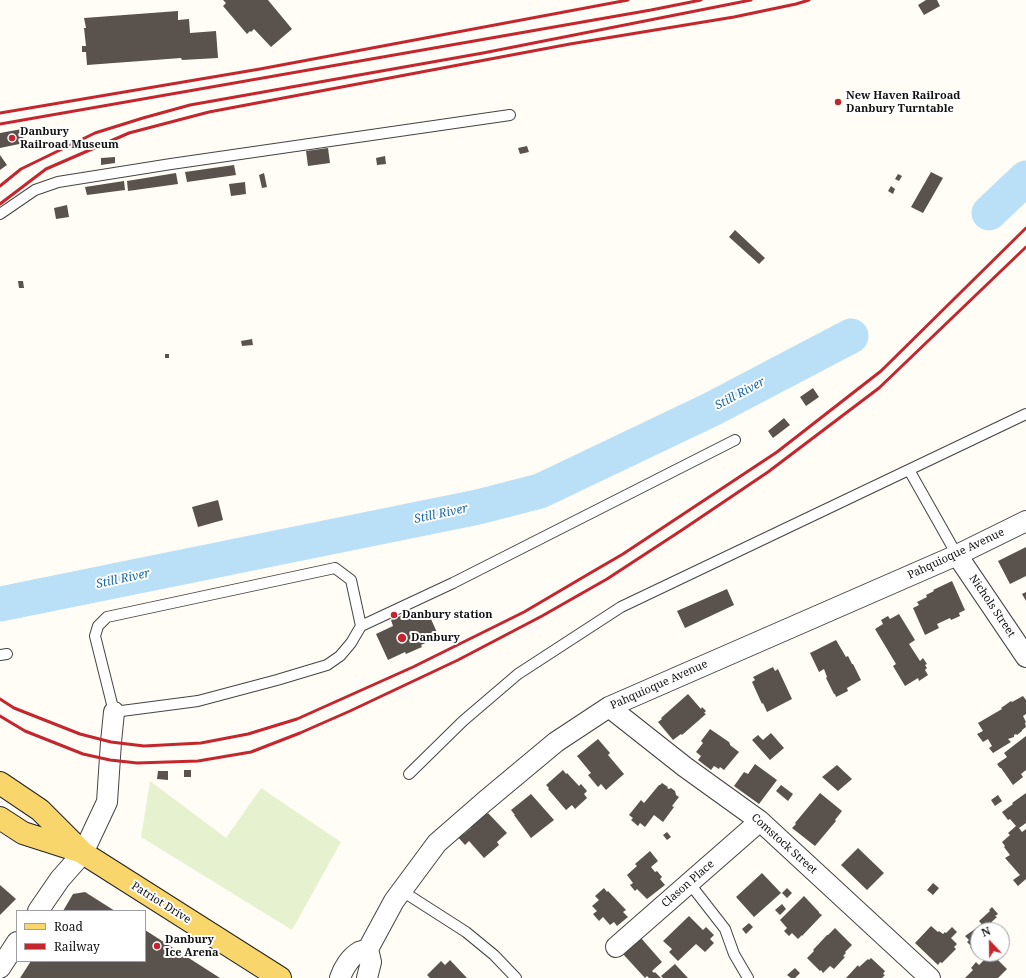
<!DOCTYPE html>
<html>
<head>
<meta charset="utf-8">
<style>
  body { margin:0 }
  #map { position:relative; width:1026px; height:978px; overflow:hidden; background:#fffdf5; font-family:"Noto Serif",serif }
  canvas { display:block }
  .legend { position:absolute; left:16px; top:910px; width:130px; height:52px; box-sizing:border-box; background:#fff; border:1px solid #a0a0a0; margin:0; padding:5px 7px; list-style:none; font-size:12px; color:#111 }
  .legend li { display:flex; align-items:center; gap:8px; height:20px }
  .legend b { width:20px; border:1px solid #a0a0a0 }
  .north { position:absolute; left:970px; top:922px; width:40px; height:40px; box-sizing:border-box; background:#fff; border:1px solid #a0a0a0; border-radius:50%; rotate:338deg; font-size:11px; font-weight:700; line-height:16px; text-align:center; color:#111 }
  .north::after { content:''; display:block; margin:auto; width:14px; height:18px; background:#c4262e; clip-path:polygon(50% 0,100% 100%,50% 72%,0 100%) }
</style>
</head>
<body>
<div id="map">
<canvas width="1026" height="978"></canvas>
<ul class="legend">
<li><b style="height:5px;background:#f9d66b"></b>Road</li>
<li><b style="height:5px;background:#c4262e"></b>Railway</li>
</ul>
<div class="north">N</div>
</div>
<script>
const ctx = document.querySelector('canvas').getContext('2d');
ctx.lineJoin = 'round';
function fillPath(path, color) {
  ctx.fillStyle = color;
  ctx.fill(path, 'evenodd');
}
function stroke(path, color, width, dash) {
  ctx.strokeStyle = color;
  ctx.lineWidth = width;
  ctx.lineCap = dash ? 'butt' : 'round';
  ctx.setLineDash(dash || []);
  ctx.stroke(path);
}
function label(font, color, halo, rows, align = 'center') {
  ctx.font = font + ' "Noto Serif",serif';
  ctx.lineWidth = 4;
  ctx.setLineDash([]);
  ctx.textBaseline = 'middle';
  ctx.strokeStyle = halo;
  ctx.fillStyle = color;
  for (const [text, x, y, turn = 0] of rows) {
    ctx.save();
    ctx.translate(x, y);
    ctx.rotate((+turn || 0) * Math.PI / 180);
    ctx.textAlign = isNaN(turn) ? turn : align;
    if (halo) ctx.strokeText(text, 0, 0);
    ctx.fillText(text, 0, 0);
    ctx.restore();
  }
}
const pitch = new Path2D(`
  M 150,781 L 226,838 L 261,788 L 341,842 L 292,930 L 141,837 Z`);
const river = new Path2D(`
  M 989,213 L 1026,178
  M 0,604 L 478,507 L 540,491 L 712,409 L 851,336`);
const building = new Path2D(`
  M 223,0 L 268,0 L 292,29 L 271,47 L 254,29 L 251,32 L 250,31 L 247,34 L 223,6 L 226,3 Z
  M 926,0 L 937,0 L 940,6 L 924,15 L 918,5 Z
  M 178,11 L 178,20 L 189,19 L 190,33 L 216,31 L 218,58 L 182,60 L 181,58 L 87,65 L 86,52 L 82,52 L 82,46 L 86,46 L 84,28 L 86,28 L 84,18 Z
  M 22,129 L 24,143 L 0,148 L 0,133 Z
  M 527,146 L 529,152 L 520,154 L 518,148 Z
  M 328,148 L 330,163 L 308,166 L 306,151 Z
  M 0,155 L 7,165 L 0,170 Z
  M 385,156 L 386,164 L 377,165 L 376,158 Z
  M 115,157 L 115,163 L 101,165 L 101,158 Z
  M 234,165 L 236,175 L 187,182 L 185,172 Z
  M 931,172 L 943,178 L 923,213 L 911,207 Z
  M 176,173 L 178,184 L 128,191 L 127,181 Z
  M 264,173 L 267,187 L 262,188 L 259,175 Z
  M 898,174 L 902,176 L 899,181 L 895,179 Z
  M 124,181 L 125,190 L 87,195 L 85,187 Z
  M 245,182 L 246,194 L 231,196 L 229,184 Z
  M 891,186 L 895,189 L 893,194 L 888,191 Z
  M 67,205 L 69,217 L 56,219 L 54,208 Z
  M 735,230 L 765,258 L 759,264 L 729,237 Z
  M 18,281 L 23,281 L 24,288 L 19,288 Z
  M 252,339 L 253,345 L 242,346 L 241,341 Z
  M 165,354 L 169,354 L 169,358 L 165,358 Z
  M 813,388 L 819,397 L 806,406 L 800,397 Z
  M 784,418 L 790,425 L 773,438 L 768,431 Z
  M 218,500 L 223,520 L 198,527 L 192,507 Z
  M 1026,547 L 1026,576 L 1010,584 L 998,561 Z
  M 952,581 L 965,610 L 959,613 L 960,616 L 951,620 L 950,618 L 937,624 L 939,628 L 925,635 L 913,608 L 919,605 L 917,602 L 927,597 L 926,595 L 934,591 L 933,590 Z
  M 727,589 L 734,605 L 685,628 L 677,611 Z
  M 1026,592 L 1026,601 L 1022,594 Z
  M 427,610 L 439,637 L 421,645 L 422,647 L 406,654 L 405,652 L 388,660 L 376,634 L 393,626 L 391,620 L 407,613 L 409,618 Z
  M 899,614 L 915,640 L 909,644 L 920,661 L 923,658 L 927,664 L 925,665 L 927,668 L 925,670 L 928,675 L 919,681 L 918,678 L 905,686 L 893,666 L 896,664 L 875,629 L 883,624 L 881,620 L 888,616 L 890,619 Z
  M 836,640 L 846,657 L 848,656 L 852,664 L 853,664 L 861,680 L 847,688 L 848,691 L 836,697 L 835,694 L 834,694 L 826,678 L 827,677 L 824,669 L 819,672 L 810,653 Z
  M 773,667 L 775,671 L 778,669 L 792,699 L 767,712 L 763,703 L 762,704 L 752,682 L 755,680 L 753,677 Z
  M 688,694 L 701,709 L 702,707 L 706,711 L 704,713 L 706,714 L 682,735 L 681,734 L 673,740 L 658,722 L 662,719 L 661,718 Z
  M 1023,696 L 1026,700 L 1026,714 L 1023,716 L 1026,722 L 1025,723 L 1026,727 L 1022,730 L 1022,731 L 1017,735 L 1016,734 L 1014,735 L 1014,737 L 1008,739 L 1011,742 L 993,753 L 989,748 L 992,746 L 988,739 L 983,742 L 977,734 L 983,731 L 978,723 L 1002,709 L 1001,708 L 1011,701 L 1012,702 Z
  M 710,729 L 729,742 L 730,744 L 730,745 L 739,752 L 724,770 L 720,767 L 719,769 L 714,766 L 711,770 L 698,760 L 701,756 L 696,752 L 703,743 L 701,741 Z
  M 771,733 L 784,748 L 770,760 L 752,740 L 758,735 L 763,740 Z
  M 1026,736 L 1026,770 L 1021,774 L 1023,777 L 1013,785 L 1001,768 L 1000,768 L 997,764 L 1007,757 L 1004,753 Z
  M 598,739 L 610,753 L 608,755 L 624,774 L 606,790 L 601,784 L 598,787 L 588,775 L 591,773 L 577,756 Z
  M 755,764 L 777,780 L 759,804 L 734,786 L 744,772 L 748,774 Z
  M 837,765 L 852,779 L 838,791 L 822,777 Z
  M 184,770 L 191,770 L 191,777 L 184,777 Z
  M 563,770 L 566,774 L 567,773 L 579,786 L 581,784 L 587,791 L 584,794 L 587,798 L 575,809 L 572,805 L 566,810 L 548,789 L 549,788 L 546,785 Z
  M 158,771 L 168,771 L 168,780 L 157,779 Z
  M 662,783 L 668,787 L 667,788 L 669,789 L 671,788 L 675,791 L 676,795 L 679,797 L 672,806 L 674,807 L 663,822 L 654,815 L 645,827 L 640,823 L 638,826 L 631,820 L 633,818 L 629,815 L 641,800 L 644,803 L 659,785 L 660,785 Z
  M 781,785 L 793,794 L 788,801 L 776,791 Z
  M 820,793 L 842,811 L 835,820 L 836,821 L 815,846 L 792,828 L 796,824 L 795,823 Z
  M 1026,793 L 1026,823 L 1019,828 L 1022,832 L 1026,829 L 1026,879 L 1018,886 L 1013,880 L 1020,875 L 1005,858 L 1010,855 L 1004,847 L 1005,846 L 1002,842 L 1010,835 L 1008,833 L 1016,826 L 1010,819 L 1008,820 L 1002,812 L 1013,804 L 1012,803 Z
  M 531,794 L 554,820 L 531,838 L 514,815 L 515,815 L 511,810 Z
  M 998,795 L 1002,801 L 995,806 L 991,800 Z
  M 484,810 L 487,814 L 488,813 L 507,833 L 497,842 L 499,845 L 484,858 L 469,841 L 465,845 L 456,835 L 461,830 L 464,834 L 471,828 L 468,825 Z
  M 667,832 L 671,837 L 667,840 L 663,835 Z
  M 858,848 L 884,873 L 867,890 L 841,865 Z
  M 650,851 L 658,861 L 651,867 L 655,872 L 657,871 L 662,877 L 660,879 L 665,885 L 647,899 L 637,889 L 635,891 L 630,885 L 633,883 L 627,875 L 637,866 L 635,864 Z
  M 762,873 L 781,893 L 754,917 L 736,897 Z
  M 933,883 L 939,888 L 933,895 L 927,890 Z
  M 0,885 L 16,899 L 0,915 Z
  M 604,888 L 607,892 L 608,891 L 626,910 L 623,912 L 628,917 L 617,926 L 614,922 L 610,925 L 603,917 L 599,921 L 593,914 L 597,911 L 592,906 L 599,900 L 595,896 Z
  M 787,888 L 792,893 L 787,898 L 782,893 Z
  M 85,892 L 115,911 L 63,911 L 73,894 Z
  M 804,896 L 819,912 L 819,913 L 822,915 L 802,936 L 802,935 L 798,939 L 792,933 L 789,936 L 784,931 L 787,928 L 780,920 Z
  M 782,904 L 786,909 L 780,915 L 775,910 Z
  M 992,907 L 998,914 L 995,916 L 997,917 L 985,928 L 979,921 L 990,911 L 989,910 Z
  M 689,916 L 703,930 L 706,927 L 714,935 L 710,939 L 714,943 L 705,952 L 696,944 L 678,961 L 669,952 L 672,949 L 663,941 Z
  M 749,923 L 753,927 L 746,934 L 742,929 Z
  M 931,926 L 938,932 L 939,931 L 943,934 L 945,932 L 946,933 L 952,927 L 957,932 L 951,938 L 957,944 L 954,947 L 956,949 L 942,963 L 940,962 L 938,965 L 915,943 Z
  M 978,927 L 981,930 L 978,930 L 978,954 L 976,951 L 974,952 L 970,947 L 971,946 L 967,942 L 969,940 L 965,936 Z
  M 835,928 L 852,945 L 845,952 L 846,953 L 843,956 L 845,957 L 834,969 L 830,966 L 823,973 L 821,970 L 820,971 L 807,958 L 814,951 L 813,950 L 827,935 L 828,935 Z
  M 145,930 L 220,978 L 20,978 L 31,961 L 145,961 Z
  M 641,938 L 662,962 L 652,971 L 654,973 L 655,972 L 661,978 L 649,978 L 647,976 L 645,978 L 623,954 Z
  M 990,954 L 992,954 L 1007,969 L 998,978 L 965,978 L 973,970 L 971,968 L 976,962 L 979,965 Z
  M 871,958 L 885,971 L 883,974 L 885,975 L 882,978 L 846,978 L 858,965 L 859,967 L 868,959 L 869,960 Z
  M 450,960 L 467,978 L 430,978 L 427,975 L 441,961 L 445,965 Z
  M 675,964 L 688,978 L 663,978 L 661,976 Z
  M 795,968 L 800,973 L 795,978 L 791,978 L 787,975 Z`);
const service = new Path2D(`
  M 0,214 L 35,190 L 58,182 L 171,164 L 510,115
  M 909,470 L 957,555
  M 361,626 L 351,580 L 335,568 L 107,617 L 98,626 L 95,636 L 114,712 L 198,701 L 277,680 L 327,665 L 340,656 L 351,643 L 361,626 L 453,583 L 735,440
  M 0,655 L 7,654
  M 409,774 L 463,721 L 518,674 L 621,607 L 1026,414
  M 690,884 L 725,929 L 734,954 L 748,978
  M 402,891 L 466,932 L 494,955 L 516,978`);
const minor = new Path2D(`
  M 957,555 L 1026,657
  M 609,707 L 685,767 L 760,821 L 930,978
  M 38,911 L 60,879 L 83,853 L 107,802 L 111,742 L 114,712
  M 616,947 L 760,821
  M 0,968 L 17,942
  M 340,978 C 343,969 350,957 359,952 C 362,951 365,950 368,949
  M 367,978 L 371,962 L 368,949 L 394,901 L 437,843 L 484,802 L 556,742 L 609,707 L 957,555 L 1026,521`);
const primary = new Path2D(`
  M 0,783 L 40,810 L 83,853 L 280,978
  M 0,818 L 23,833 L 76,850`);
const rail = new Path2D(`
  M 0,113 L 260,69 L 628,0
  M 0,124 L 651,10 L 701,0
  M 0,186 L 21,169 L 95,133 L 143,118 L 190,105 L 483,53 L 751,0
  M 0,204 L 46,169 L 129,133 L 209,112 L 570,44 L 734,17 L 796,4 L 809,0
  M 0,699 L 14,708 L 80,734 L 111,742 L 144,746 L 201,743 L 248,734 L 297,719 L 413,667 L 524,612 L 592,572 L 623,554 L 777,452 L 881,371 L 1026,228
  M 0,716 L 25,731 L 83,754 L 110,760 L 137,763 L 198,761 L 251,752 L 300,733 L 350,711 L 458,660 L 542,616 L 607,579 L 682,530 L 768,472 L 879,388 L 1026,247`);
const markers = [
  [838,102,4,"#c4262e"],
  [12,138,4,"#c4262e"],
  [394,615,4,"#c4262e"],
  [402,638,5,"#c4262e"],
  [157,946,4,"#c4262e"]
];
const poiNames = [
  ["New Haven Railroad",846,96],
  ["Danbury Turntable",846,109],
  ["Danbury",20,132],
  ["Railroad Museum",20,145],
  ["Danbury station",402,615],
  ["Danbury",411,638],
  ["Danbury",165,940],
  ["Ice Arena",165,953]
];
const streetNames = [
  ["Pahquioque Avenue",956,554,-25],
  ["Nichols Street",992,606,56],
  ["Pahquioque Avenue",659,685,-24],
  ["Comstock Street",784,844,42],
  ["Clason Place",688,884,-41],
  ["Patriot Drive",161,903,32]
];
const waterNames = [
  ["Still River",740,394,-28],
  ["Still River",441,514,-12],
  ["Still River",123,579,-12]
];
fillPath(pitch, '#e6f2cf');
stroke(river, '#b9e0f7', 35);
fillPath(building, '#5a524d');
stroke(service, '#444', 12);
stroke(minor, '#444', 22);
stroke(primary, '#222', 24);
stroke(service, '#fff', 10);
stroke(minor, '#fff', 20);
stroke(primary, '#f9d66b', 22);
stroke(rail, '#c4262e', 3);
for (const [x, y, r, color] of markers) {
  const dot = new Path2D();
  dot.arc(x, y, r, 0, 2 * Math.PI);
  ctx.fillStyle = color;
  ctx.fill(dot);
  stroke(dot, '#fff', 1.5);
}
label('bold 11px', '#111', '#fff', poiNames, 'left');
label('11px', '#111', '#fff', streetNames);
label('italic 12px', '#1768a6', '#fff', waterNames);
</script>
</body>
</html>
